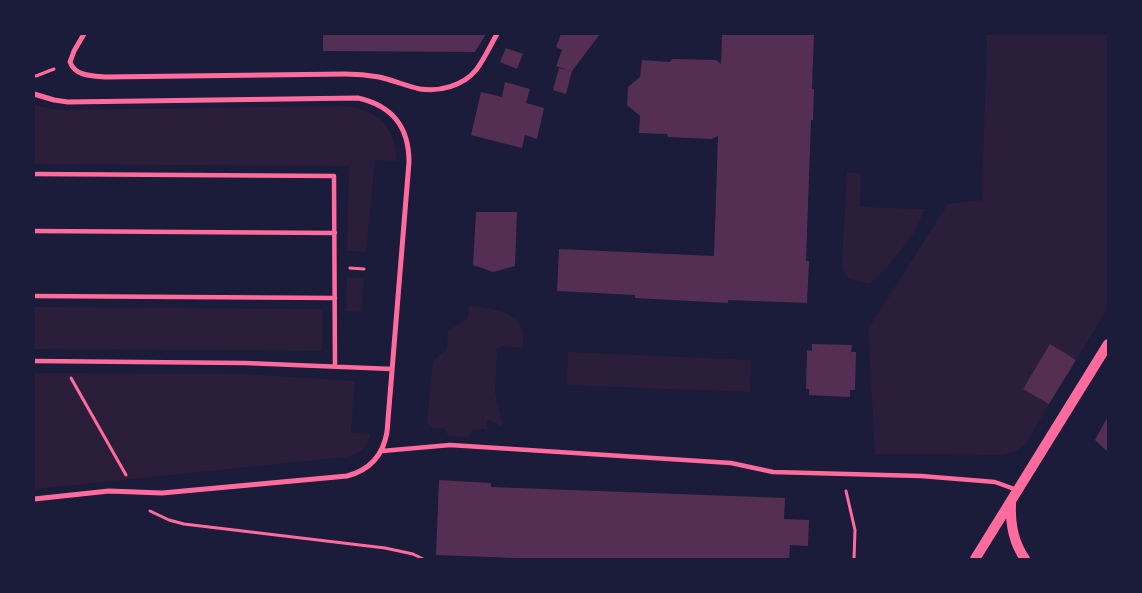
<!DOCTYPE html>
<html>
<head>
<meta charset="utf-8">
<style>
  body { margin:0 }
  #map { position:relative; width:1142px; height:593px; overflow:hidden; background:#1b1b3a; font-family:Signika,sans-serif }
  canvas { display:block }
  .frame { position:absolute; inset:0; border:35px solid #1b1b3a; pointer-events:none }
</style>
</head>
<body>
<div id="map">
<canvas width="1142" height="593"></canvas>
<div class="frame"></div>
</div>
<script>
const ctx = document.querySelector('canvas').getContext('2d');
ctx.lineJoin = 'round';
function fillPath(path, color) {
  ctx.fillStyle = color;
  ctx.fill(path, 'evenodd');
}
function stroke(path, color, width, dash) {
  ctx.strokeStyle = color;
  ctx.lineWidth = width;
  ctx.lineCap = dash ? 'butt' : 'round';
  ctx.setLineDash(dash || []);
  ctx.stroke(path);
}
const green = new Path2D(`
  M 987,34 L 1108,34 L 1108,308 L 1076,360 L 1050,345 L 1023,388 L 1049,404 L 1027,442 L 1017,451 L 1002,455 L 875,454 L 868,329 L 948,204 L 982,200 Z
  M 34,105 L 59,110 L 345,106 C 379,110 395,127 397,161 L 375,160 L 366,252 L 347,251 L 349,166 L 34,164 Z
  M 847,172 L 861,174 L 860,207 L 925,209 L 913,234 L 890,264 L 870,284 L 849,279 L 843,270 L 842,261 Z
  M 347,277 L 364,278 L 361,312 L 346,311 Z
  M 469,306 C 486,307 518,310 523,332 C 524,337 523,343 523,348 L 500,346 L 497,349 L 495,392 L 503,427 L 487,419 L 487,429 L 474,429 L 468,437 L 449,436 L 443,428 L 432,428 L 427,422 L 433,361 L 447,349 L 448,331 L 468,318 Z
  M 34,307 L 322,309 L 322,351 L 34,349 Z
  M 568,352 L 751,360 L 750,392 L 567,385 Z
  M 34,373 L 245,374 L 355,381 L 351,432 L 371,434 C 367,448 360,454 346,457 L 34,489 Z`);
const building = new Path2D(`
  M 323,34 L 486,34 L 475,52 L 323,51 Z
  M 561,34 L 600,34 L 572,71 L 566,94 L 553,90 L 559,68 L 570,71 L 556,66 L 562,50 L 556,47 Z
  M 722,34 L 814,34 L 812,89 L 814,89 L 813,120 L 811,120 L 806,261 L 809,261 L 807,303 L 728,300 L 728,303 L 635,298 L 635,295 L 557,291 L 559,249 L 714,256 L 718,136 L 712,139 L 668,137 L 667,134 L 639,133 L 640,116 L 627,105 L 628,87 L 640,77 L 642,60 L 670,62 L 672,59 L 716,60 L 721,64 Z
  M 506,48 L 523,54 L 517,69 L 500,62 Z
  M 505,82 L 530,89 L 526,103 L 544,108 L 537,139 L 525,135 L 522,148 L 471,135 L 481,92 L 502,97 Z
  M 476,212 L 517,212 L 515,266 L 493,272 L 473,265 Z
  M 812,344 L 852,345 L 851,352 L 856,352 L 855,390 L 850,390 L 850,397 L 809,395 L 809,389 L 806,389 L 807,350 L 812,351 Z
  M 1050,344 L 1076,360 L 1049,404 L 1023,389 Z
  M 1108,416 L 1108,452 L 1095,440 Z
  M 439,480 L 491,483 L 491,487 L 785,498 L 784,519 L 809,520 L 808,546 L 790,545 L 789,559 L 542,559 L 436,555 Z`);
const path = new Path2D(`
  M 36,76 L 54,69
  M 350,268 L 364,269
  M 71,378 L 126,475
  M 846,491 L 855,530 L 854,559
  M 150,511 L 169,520 L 184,524 L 385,548 L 413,554 L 423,559`);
const pedestrian = new Path2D(`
  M 34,174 L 334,176 L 335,366
  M 34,231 L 335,233
  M 34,296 L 335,298
  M 34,361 L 245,363 L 392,369
  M 382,451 L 450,445 L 731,463 L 773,472 L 921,476 L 995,482 L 1017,490`);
const minor = new Path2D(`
  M 84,34 L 74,51 L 70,62 C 75,76 91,76 105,77 L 345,74 C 356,74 368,75 379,77 C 393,80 406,86 420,89 C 439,92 463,86 476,70 C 484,60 490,46 497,34
  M 34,94 L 54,100 L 68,102 L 358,98 C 393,106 409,127 409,162 L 387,432 C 383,456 370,470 347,476 L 162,493 L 109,491 L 34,499`);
const secondary = new Path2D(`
  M 1011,503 C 1010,524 1013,542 1025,559
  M 975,559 L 1108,344`);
fillPath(green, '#2a1e3b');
fillPath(building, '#542f53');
stroke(path, '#ff6b9d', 3);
stroke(pedestrian, '#ff6b9d', 4.5);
stroke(minor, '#ff6b9d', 5);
stroke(secondary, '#ff6b9d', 10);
</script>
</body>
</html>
